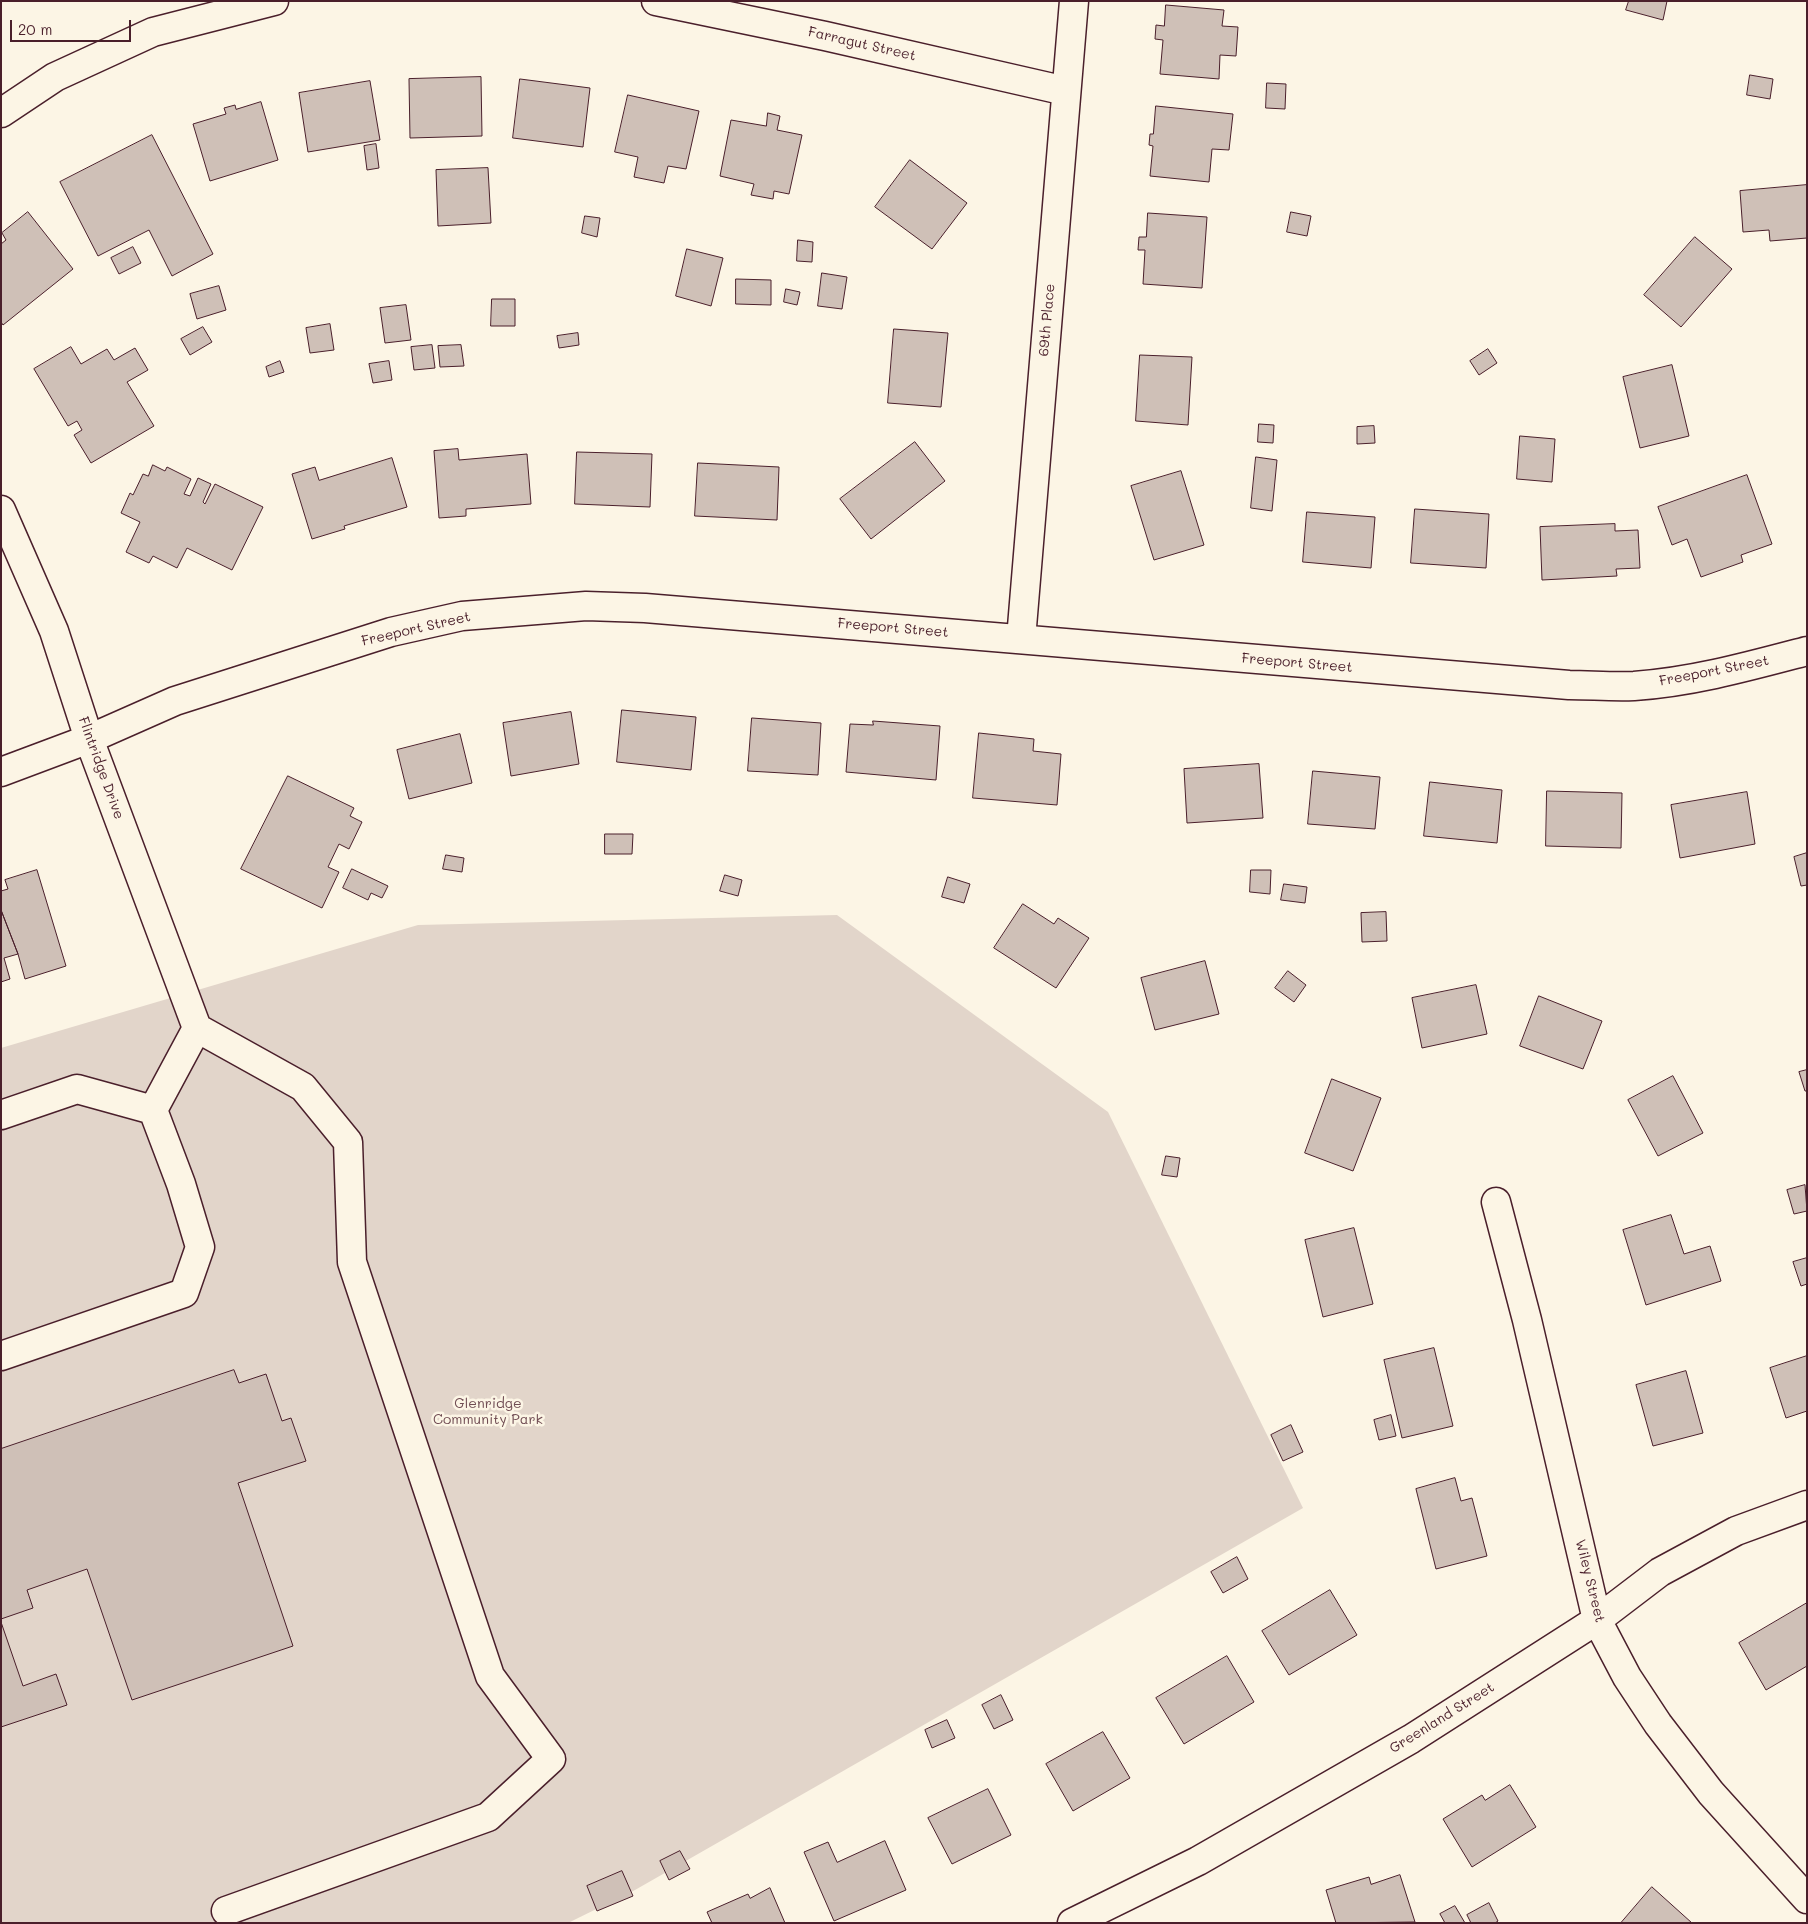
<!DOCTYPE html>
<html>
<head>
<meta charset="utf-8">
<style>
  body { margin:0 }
  #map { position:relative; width:1808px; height:1924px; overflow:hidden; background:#fcf5e5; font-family:Mali,sans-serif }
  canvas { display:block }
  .frame { position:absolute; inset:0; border:2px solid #4a1f2b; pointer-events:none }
  .scale { position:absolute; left:10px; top:20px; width:121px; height:22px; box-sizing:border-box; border:2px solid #4a1f2b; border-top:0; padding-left:6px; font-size:15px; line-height:18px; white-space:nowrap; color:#4a1f2b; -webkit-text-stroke:4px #fcf5e5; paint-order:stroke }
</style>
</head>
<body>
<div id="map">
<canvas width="1808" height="1924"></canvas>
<div class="frame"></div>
<div class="scale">20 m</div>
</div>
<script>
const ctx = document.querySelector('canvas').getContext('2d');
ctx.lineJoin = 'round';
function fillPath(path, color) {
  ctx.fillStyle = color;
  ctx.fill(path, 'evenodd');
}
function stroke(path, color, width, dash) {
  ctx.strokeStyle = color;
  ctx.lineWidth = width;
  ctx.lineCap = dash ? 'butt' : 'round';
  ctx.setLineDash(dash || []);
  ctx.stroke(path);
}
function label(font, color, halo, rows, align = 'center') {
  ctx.font = font + ' Mali,sans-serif';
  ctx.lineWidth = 5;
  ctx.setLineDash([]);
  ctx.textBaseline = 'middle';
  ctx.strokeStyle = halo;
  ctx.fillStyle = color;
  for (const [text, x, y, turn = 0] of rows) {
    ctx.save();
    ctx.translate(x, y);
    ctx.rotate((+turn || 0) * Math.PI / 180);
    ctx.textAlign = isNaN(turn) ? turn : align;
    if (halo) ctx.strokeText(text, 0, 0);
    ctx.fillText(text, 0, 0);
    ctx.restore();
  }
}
const green = new Path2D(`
  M 837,915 L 1108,1112 L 1303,1508 L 635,1890 L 568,1923 L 1,1923 L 1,1048 L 418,925 Z`);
const building = new Path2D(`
  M 1629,1 L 1667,1 L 1663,20 L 1626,10 Z
  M 1166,5 L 1224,10 L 1222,26 L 1238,27 L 1236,56 L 1220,55 L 1219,79 L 1160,74 L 1163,40 L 1155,39 L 1156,25 L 1164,26 Z
  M 1750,75 L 1773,79 L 1770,99 L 1747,95 Z
  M 481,77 L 482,136 L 410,138 L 409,79 Z
  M 520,79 L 590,88 L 583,147 L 513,138 Z
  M 370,81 L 380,140 L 308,152 L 299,93 Z
  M 1267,83 L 1286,84 L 1285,109 L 1266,108 Z
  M 628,95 L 699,111 L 686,169 L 668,166 L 664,183 L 634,177 L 638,157 L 615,152 Z
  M 261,102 L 278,160 L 210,181 L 193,124 L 226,114 L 224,108 L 235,105 L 236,109 Z
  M 1156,106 L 1233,114 L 1229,150 L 1212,149 L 1209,182 L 1150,176 L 1153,146 L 1149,145 L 1150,134 L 1153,134 Z
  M 768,113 L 780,116 L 777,130 L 802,135 L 789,194 L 774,191 L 773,199 L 751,195 L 754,184 L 720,176 L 731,120 L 766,126 Z
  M 152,135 L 213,254 L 172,276 L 149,230 L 98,256 L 60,182 Z
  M 376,144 L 379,168 L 367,170 L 364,146 Z
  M 910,160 L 967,203 L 932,249 L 875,207 Z
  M 488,168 L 491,223 L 438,226 L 436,170 Z
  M 1807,185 L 1807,238 L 1770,241 L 1769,230 L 1743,232 L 1740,191 Z
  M 28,212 L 73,269 L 3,325 L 1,322 L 1,244 L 6,240 L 2,233 Z
  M 1291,212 L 1311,216 L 1307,236 L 1287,232 Z
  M 1148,213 L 1207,217 L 1202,288 L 1143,284 L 1145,250 L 1138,250 L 1139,237 L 1146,237 Z
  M 585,216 L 600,218 L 597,237 L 582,233 Z
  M 1695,237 L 1732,269 L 1681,327 L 1644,295 Z
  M 798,240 L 813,242 L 812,262 L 797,261 Z
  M 133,247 L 141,263 L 119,274 L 111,258 Z
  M 687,249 L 723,258 L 711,306 L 676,296 Z
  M 822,273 L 847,277 L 842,309 L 818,306 Z
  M 736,279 L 771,280 L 771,305 L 736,304 Z
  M 219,286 L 226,310 L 197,319 L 190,294 Z
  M 786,289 L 800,292 L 797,305 L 784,302 Z
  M 492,299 L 515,299 L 515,326 L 491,326 Z
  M 406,305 L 411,340 L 385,343 L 380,308 Z
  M 330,324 L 334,350 L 310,353 L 306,328 Z
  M 203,327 L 212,342 L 190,355 L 181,339 Z
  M 894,329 L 948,333 L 941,407 L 888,403 Z
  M 578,333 L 579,345 L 559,348 L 557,336 Z
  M 432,345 L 435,368 L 414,370 L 411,347 Z
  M 461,345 L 464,366 L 440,367 L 438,346 Z
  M 71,347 L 81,364 L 107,349 L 114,360 L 135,348 L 148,370 L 127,382 L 154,426 L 91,463 L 74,435 L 82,430 L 77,421 L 68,426 L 34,369 Z
  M 1488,349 L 1497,363 L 1479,375 L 1470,361 Z
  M 1140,355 L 1192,357 L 1188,425 L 1136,421 Z
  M 280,361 L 284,372 L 269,377 L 266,367 Z
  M 389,361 L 392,380 L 373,383 L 369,364 Z
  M 1672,365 L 1689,436 L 1640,448 L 1623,377 Z
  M 1259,424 L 1274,425 L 1273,443 L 1258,442 Z
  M 1374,426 L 1375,443 L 1357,444 L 1357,427 Z
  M 1520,436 L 1555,439 L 1552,482 L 1517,479 Z
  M 915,442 L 945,481 L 871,539 L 840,499 Z
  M 458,449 L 459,460 L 527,454 L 531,504 L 466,509 L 466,516 L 439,518 L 434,451 Z
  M 577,452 L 652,454 L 650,507 L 575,504 Z
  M 1256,457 L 1277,460 L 1272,511 L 1251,508 Z
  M 392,458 L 407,507 L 344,526 L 345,529 L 312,539 L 292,474 L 315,467 L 319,480 Z
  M 698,463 L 779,467 L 777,520 L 695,516 Z
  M 153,465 L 165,471 L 167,467 L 191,479 L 184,494 L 190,496 L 198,478 L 211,484 L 203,502 L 205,504 L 215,484 L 263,507 L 232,570 L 187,548 L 177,568 L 153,556 L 149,563 L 126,552 L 140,522 L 121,513 L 130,493 L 133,495 L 143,474 L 148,476 Z
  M 1181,471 L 1204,545 L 1154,560 L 1131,486 Z
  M 1747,475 L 1772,544 L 1741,555 L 1743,562 L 1701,577 L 1687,539 L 1672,545 L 1658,507 Z
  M 1415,509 L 1489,514 L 1486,568 L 1411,563 Z
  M 1307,512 L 1375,517 L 1371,568 L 1303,562 Z
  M 1615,524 L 1615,531 L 1638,530 L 1640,568 L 1616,569 L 1617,576 L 1542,580 L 1540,527 Z
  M 622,710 L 696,717 L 691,770 L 617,762 Z
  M 571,712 L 579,764 L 511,776 L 503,723 Z
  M 752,718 L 821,723 L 818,775 L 748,771 Z
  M 873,721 L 940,726 L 936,780 L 846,772 L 850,724 L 873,725 Z
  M 979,733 L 1034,739 L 1033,751 L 1061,754 L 1057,805 L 973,798 Z
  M 460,734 L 472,783 L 409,799 L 397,750 Z
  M 1259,764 L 1263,818 L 1187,823 L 1184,769 Z
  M 1313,771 L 1380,777 L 1375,829 L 1308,824 Z
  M 288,776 L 354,808 L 350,816 L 362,822 L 349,849 L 339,844 L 328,867 L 339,872 L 322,908 L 241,869 Z
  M 1430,782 L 1502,790 L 1497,843 L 1424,836 Z
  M 1547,791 L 1622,793 L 1621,848 L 1546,846 Z
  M 1747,792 L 1755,844 L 1680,858 L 1671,805 Z
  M 605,834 L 633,834 L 632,854 L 605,854 Z
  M 1807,853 L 1807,885 L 1801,886 L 1794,857 Z
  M 446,855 L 464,858 L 462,872 L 443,869 Z
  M 352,869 L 388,886 L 382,898 L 371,893 L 368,900 L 343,888 Z
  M 37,870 L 66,966 L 25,979 L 18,954 L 1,910 L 1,891 L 8,889 L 5,880 Z
  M 1251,870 L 1271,870 L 1270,894 L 1250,892 Z
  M 725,875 L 742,880 L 738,896 L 720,891 Z
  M 948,877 L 970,884 L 964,903 L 942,897 Z
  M 1284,884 L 1307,887 L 1305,903 L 1281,900 Z
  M 1023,904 L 1054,924 L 1058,918 L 1089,938 L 1056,988 L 994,948 Z
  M 1,910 L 18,954 L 4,958 L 10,979 L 1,982 Z
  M 1386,912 L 1387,941 L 1362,942 L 1361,913 Z
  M 1205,961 L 1219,1014 L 1155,1030 L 1141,978 Z
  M 1288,971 L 1306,985 L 1294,1002 L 1275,988 Z
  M 1476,985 L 1487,1034 L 1422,1048 L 1412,998 Z
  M 1539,996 L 1602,1021 L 1583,1069 L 1520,1046 Z
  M 1807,1070 L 1807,1091 L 1805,1091 L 1799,1072 Z
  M 1673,1076 L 1703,1133 L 1658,1156 L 1628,1100 Z
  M 1332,1079 L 1381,1098 L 1353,1171 L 1305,1153 Z
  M 1166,1156 L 1180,1158 L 1177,1177 L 1162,1175 Z
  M 1805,1185 L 1807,1211 L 1794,1214 L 1787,1190 Z
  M 1671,1215 L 1684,1254 L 1710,1246 L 1721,1281 L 1646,1305 L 1623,1230 Z
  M 1354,1228 L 1373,1304 L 1323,1317 L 1305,1240 Z
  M 1807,1258 L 1807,1284 L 1801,1286 L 1793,1262 Z
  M 1434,1348 L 1453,1426 L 1402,1438 L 1384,1360 Z
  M 1807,1356 L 1807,1411 L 1786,1418 L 1770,1368 Z
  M 234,1370 L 239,1383 L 266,1374 L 282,1421 L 291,1418 L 306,1461 L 238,1483 L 293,1646 L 132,1700 L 87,1569 L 27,1590 L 33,1608 L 1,1619 L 1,1449 Z
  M 1686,1371 L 1703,1433 L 1653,1446 L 1636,1385 Z
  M 1391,1415 L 1396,1436 L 1379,1440 L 1374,1420 Z
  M 1291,1425 L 1303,1452 L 1283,1461 L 1271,1435 Z
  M 1455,1478 L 1461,1501 L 1472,1498 L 1487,1556 L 1436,1569 L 1416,1489 Z
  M 1237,1557 L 1248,1579 L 1223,1593 L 1211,1572 Z
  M 1330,1590 L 1357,1635 L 1289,1675 L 1262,1631 Z
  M 1807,1603 L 1807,1666 L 1766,1690 L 1739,1643 Z
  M 1,1622 L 23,1686 L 56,1674 L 67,1705 L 1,1727 Z
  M 1227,1656 L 1254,1702 L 1184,1744 L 1156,1698 Z
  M 1001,1695 L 1013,1720 L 994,1729 L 982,1705 Z
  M 947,1720 L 955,1738 L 932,1748 L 925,1730 Z
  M 1103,1732 L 1130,1778 L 1073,1811 L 1046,1764 Z
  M 1510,1785 L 1536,1827 L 1472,1867 L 1443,1819 L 1482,1795 L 1485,1800 Z
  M 988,1789 L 1011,1835 L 952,1864 L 928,1818 Z
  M 885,1841 L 906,1890 L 834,1921 L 804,1852 L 828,1842 L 837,1862 Z
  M 680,1851 L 690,1869 L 669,1880 L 660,1861 Z
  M 622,1871 L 633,1896 L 597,1911 L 587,1886 Z
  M 1400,1875 L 1415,1922 L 1336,1923 L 1326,1890 L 1369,1877 L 1371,1884 Z
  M 1652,1887 L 1692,1923 L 1621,1923 Z
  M 770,1888 L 785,1923 L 712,1923 L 707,1912 L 748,1894 L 750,1898 Z
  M 1489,1903 L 1498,1921 L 1495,1923 L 1471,1923 L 1467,1915 Z
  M 1455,1906 L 1465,1923 L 1445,1923 L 1440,1914 Z`);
const minor = new Path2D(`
  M 656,1 L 825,36 L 1066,91
  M 1,113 L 55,77 L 153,32 L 274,1
  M 1,510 L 54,631 L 89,739 L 197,1028
  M 1021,639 L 1074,1
  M 1,772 L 89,739 L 175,701 L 391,632 L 462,616 L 586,606 L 645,608 L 1569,685 C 1590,685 1612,687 1634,686 C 1693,682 1750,666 1807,651
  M 197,1028 L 303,1087 L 348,1142 L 352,1262 L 490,1676 L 551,1759 L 488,1817 L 226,1911
  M 153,1110 L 197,1028
  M 1,1115 L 77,1089 L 153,1110 L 181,1184 L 200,1247 L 184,1293 L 1,1356
  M 1496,1202 L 1527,1320 L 1597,1620 L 1627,1677 L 1658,1724 L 1711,1793 L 1807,1899
  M 1072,1923 L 1198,1861 L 1411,1739 L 1597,1620 L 1660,1572 L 1736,1531 L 1807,1505`);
const streetNames = [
  ["Farragut Street",862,44,13],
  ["69th Place",1047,320,-85],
  ["Freeport Street",893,628,5],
  ["Freeport Street",416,629,-13],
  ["Freeport Street",1297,663,5],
  ["Freeport Street",1714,671,-11],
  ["Flintridge Drive",101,768,70],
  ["Wiley Street",1590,1581,76],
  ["Greenland Street",1442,1718,-32]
];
const parkNames = [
  ["Glenridge",488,1404],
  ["Community Park",488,1420]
];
fillPath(green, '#e2d5ca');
fillPath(building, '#cfc0b7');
stroke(building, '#4a1f2b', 1);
stroke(minor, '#4a1f2b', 31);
stroke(minor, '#fcf5e5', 28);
label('14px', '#4a1f2b', '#fcf5e5', streetNames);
label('14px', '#704c53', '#fcf5e5', parkNames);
</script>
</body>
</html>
